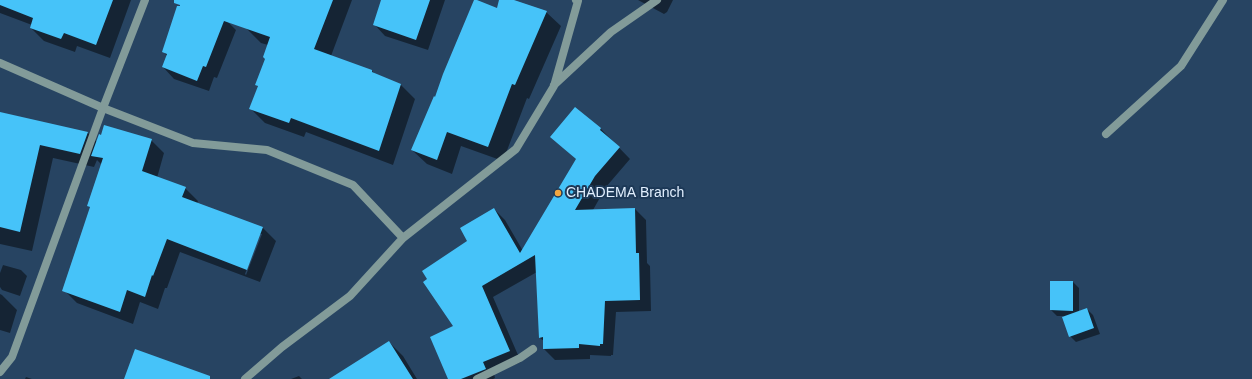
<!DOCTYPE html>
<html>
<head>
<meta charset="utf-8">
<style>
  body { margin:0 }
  canvas { display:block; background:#274462 }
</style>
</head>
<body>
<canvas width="1252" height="379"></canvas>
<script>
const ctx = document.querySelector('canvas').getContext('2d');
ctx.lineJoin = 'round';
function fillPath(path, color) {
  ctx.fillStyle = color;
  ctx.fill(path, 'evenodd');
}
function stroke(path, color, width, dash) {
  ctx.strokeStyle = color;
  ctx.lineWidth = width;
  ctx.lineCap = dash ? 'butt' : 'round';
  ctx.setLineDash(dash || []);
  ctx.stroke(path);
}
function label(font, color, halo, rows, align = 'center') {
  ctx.font = font + ' Arial,sans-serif';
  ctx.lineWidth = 4;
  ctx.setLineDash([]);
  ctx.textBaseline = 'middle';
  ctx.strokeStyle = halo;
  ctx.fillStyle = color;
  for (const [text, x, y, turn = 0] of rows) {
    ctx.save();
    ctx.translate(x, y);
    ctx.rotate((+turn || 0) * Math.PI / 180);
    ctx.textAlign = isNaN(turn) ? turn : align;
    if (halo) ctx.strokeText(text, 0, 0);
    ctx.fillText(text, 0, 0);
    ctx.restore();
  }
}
const shadow = new Path2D(`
  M 0,0 L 131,0 L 110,58 L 77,46 L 75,52 L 44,41 L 31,28 L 32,25 L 0,13 Z
  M 285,0 L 352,0 L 331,56 L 372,71 L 376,75 L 401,85 L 415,99 L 393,165 L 306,132 L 304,137 L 265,123 L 250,108 L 258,87 L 257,85 L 266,59 L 268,45 L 261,43 L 246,28 Z
  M 382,0 L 445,0 L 428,50 L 385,36 L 374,24 Z
  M 500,0 L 510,0 L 546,12 L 561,26 L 529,99 L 527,98 L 503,161 L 461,146 L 452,174 L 427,164 L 412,150 L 436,98 L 497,10 Z
  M 638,0 L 673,0 L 667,12 L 664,14 Z
  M 224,18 L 236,30 L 217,78 L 214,77 L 209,91 L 174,79 L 163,67 L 167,56 L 163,51 Z
  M 575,108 L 601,129 L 630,159 L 606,187 L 593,210 L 635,209 L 646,220 L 647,263 L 650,266 L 651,311 L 616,312 L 613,355 L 611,355 L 611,356 L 590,355 L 590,359 L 555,360 L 544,349 L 544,341 L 540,338 L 537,272 L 493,297 L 521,362 L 494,374 L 495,378 L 493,379 L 449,379 L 454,326 L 469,241 L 494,209 L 505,220 L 523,251 L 577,160 L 552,137 Z
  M 2,113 L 88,133 L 97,142 L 151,140 L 164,153 L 157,178 L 185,188 L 198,201 L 197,204 L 263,228 L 276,241 L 260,282 L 180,252 L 167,288 L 165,288 L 158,309 L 140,302 L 133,324 L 77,303 L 64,290 L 91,208 L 88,206 L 102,165 L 97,160 L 94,167 L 53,158 L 32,251 L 0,244 L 0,122 ZM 260,234 L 262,234 L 246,275 L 245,274 Z
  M 3,265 L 21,270 L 27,276 L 20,296 L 2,290 L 0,287 L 0,273 Z
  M 1051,282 L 1073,282 L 1079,288 L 1079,312 L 1087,309 L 1093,315 L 1100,334 L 1076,342 L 1070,336 L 1063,316 L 1057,316 L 1051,310 Z
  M 0,294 L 2,295 L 17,310 L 10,333 L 0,330 Z
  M 389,342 L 403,356 L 417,379 L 359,379 Z
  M 299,376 L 302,379 L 291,379 Z
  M 26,377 L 32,379 L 25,379 Z`);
const building = new Path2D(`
  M 0,0 L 113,0 L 96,45 L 64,33 L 61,39 L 30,28 L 33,18 L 0,5 Z
  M 174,0 L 333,0 L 314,49 L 372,70 L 372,72 L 401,84 L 379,151 L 291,118 L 289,123 L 249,109 L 258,86 L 255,85 L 265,59 L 263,57 L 270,37 L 224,21 L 206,67 L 203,66 L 197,81 L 162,67 L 167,54 L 162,52 L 177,6 L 180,6 L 180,5 L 174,3 Z
  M 381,0 L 430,0 L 416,40 L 373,25 Z
  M 474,0 L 477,0 L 497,8 L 499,0 L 514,0 L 547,11 L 515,85 L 512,84 L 488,147 L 447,132 L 437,160 L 411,150 L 434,96 L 435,97 L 443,74 Z
  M 575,107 L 601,128 L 600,130 L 620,147 L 595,176 L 575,210 L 635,208 L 636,253 L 639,253 L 640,300 L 605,301 L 603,344 L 600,344 L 600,346 L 579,344 L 579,348 L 543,349 L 543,337 L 539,338 L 535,255 L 482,286 L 510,351 L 483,362 L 486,369 L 461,379 L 448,379 L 430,337 L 453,326 L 423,282 L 427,279 L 422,271 L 467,241 L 460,228 L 494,208 L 520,253 L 576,159 L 550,137 Z
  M 0,112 L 88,132 L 80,154 L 40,145 L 20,232 L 0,227 Z
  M 104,125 L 152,139 L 142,171 L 186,187 L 182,197 L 263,227 L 247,270 L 167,239 L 153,276 L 152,275 L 145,297 L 127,290 L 120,312 L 62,291 L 90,207 L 87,206 L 103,158 L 91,156 L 99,134 L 101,135 Z
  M 1050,281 L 1073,281 L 1073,311 L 1050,310 Z
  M 1087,308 L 1094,328 L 1069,337 L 1062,317 Z
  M 389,341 L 413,379 L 329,379 Z
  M 135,349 L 210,376 L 210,379 L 124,379 Z`);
const service = new Path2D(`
  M 1106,134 L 1181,66 L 1223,0`);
const minor = new Path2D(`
  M 0,63 L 103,108 L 193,143 L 267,150 L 353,185 L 403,238
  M 554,85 L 611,32 L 657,0
  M 0,372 L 12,357 L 103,108 L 145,0
  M 245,379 L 282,347 L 350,296 L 403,238 L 516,149 L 554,86 L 578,1 L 576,0
  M 477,379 L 520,358 L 533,349`);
const markers = [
  [558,193,4,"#f1a63f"]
];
const poiNames = [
  ["CHADEMA Branch",566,193]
];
fillPath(shadow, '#0007');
fillPath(building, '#46c3f9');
stroke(service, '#829b99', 8);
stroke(minor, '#829b99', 8);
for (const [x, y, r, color] of markers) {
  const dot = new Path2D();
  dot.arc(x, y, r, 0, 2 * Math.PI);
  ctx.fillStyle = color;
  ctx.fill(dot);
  stroke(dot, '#1d3957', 1.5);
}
label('14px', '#e1effe', '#1d3957', poiNames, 'left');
</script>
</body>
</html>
